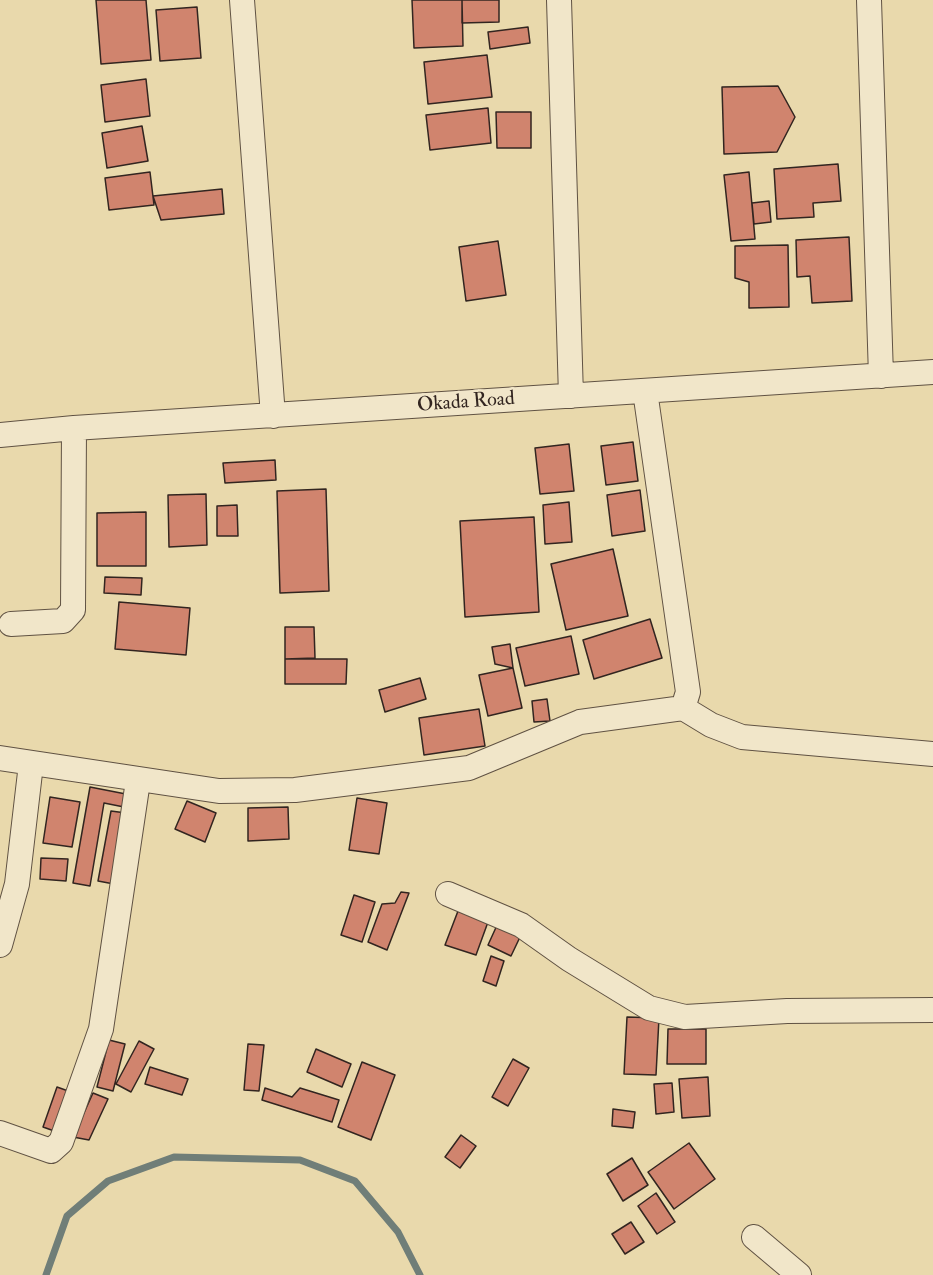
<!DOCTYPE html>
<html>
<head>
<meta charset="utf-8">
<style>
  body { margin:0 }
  canvas { display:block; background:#e9d9ac }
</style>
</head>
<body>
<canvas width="933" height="1275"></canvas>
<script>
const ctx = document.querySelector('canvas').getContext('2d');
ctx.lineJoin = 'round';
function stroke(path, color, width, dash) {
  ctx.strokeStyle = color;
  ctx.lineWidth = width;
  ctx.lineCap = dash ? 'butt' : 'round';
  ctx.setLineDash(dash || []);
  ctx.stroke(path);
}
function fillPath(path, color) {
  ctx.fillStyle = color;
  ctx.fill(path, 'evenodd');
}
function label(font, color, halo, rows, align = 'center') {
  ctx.font = font + ' "IM FELL Double Pica",serif';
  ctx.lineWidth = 5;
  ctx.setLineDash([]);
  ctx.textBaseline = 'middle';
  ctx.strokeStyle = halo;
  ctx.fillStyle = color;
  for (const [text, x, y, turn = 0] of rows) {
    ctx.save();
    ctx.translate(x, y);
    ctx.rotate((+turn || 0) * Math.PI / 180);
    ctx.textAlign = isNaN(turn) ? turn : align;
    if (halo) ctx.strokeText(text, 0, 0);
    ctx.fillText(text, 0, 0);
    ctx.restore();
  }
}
const stream = new Path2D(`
  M 46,1275 L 67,1216 L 108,1181 L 174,1157 L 300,1160 L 355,1181 L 398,1232 L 420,1275`);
const building = new Path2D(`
  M 96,0 L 146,0 L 151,60 L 101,64 Z
  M 412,0 L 462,0 L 463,46 L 414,48 Z
  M 462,0 L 499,0 L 499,22 L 462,23 Z
  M 197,7 L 201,58 L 160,61 L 156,10 Z
  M 528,27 L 530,43 L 490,49 L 488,32 Z
  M 487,55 L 492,97 L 428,104 L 424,62 Z
  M 146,79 L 150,116 L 105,122 L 101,85 Z
  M 778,86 L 795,117 L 777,152 L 724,154 L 722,87 Z
  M 488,108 L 491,143 L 430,150 L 426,115 Z
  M 496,112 L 531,112 L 531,148 L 497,148 Z
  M 142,126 L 148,161 L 107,168 L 102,133 Z
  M 838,164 L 841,201 L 813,203 L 814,217 L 777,219 L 774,169 Z
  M 150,172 L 154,205 L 109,210 L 105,178 Z
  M 749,172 L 755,239 L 731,241 L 724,175 Z
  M 222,189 L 224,214 L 161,220 L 153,196 Z
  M 769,201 L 771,222 L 754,224 L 752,203 Z
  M 849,237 L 852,301 L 812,303 L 810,276 L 797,277 L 796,240 Z
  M 498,241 L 506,295 L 466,301 L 459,247 Z
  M 788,245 L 789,307 L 749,308 L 749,282 L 735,278 L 735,246 Z
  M 633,442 L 638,481 L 606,485 L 601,446 Z
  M 569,444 L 574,491 L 540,494 L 535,448 Z
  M 275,460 L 276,480 L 225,483 L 223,463 Z
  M 326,489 L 329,591 L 280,593 L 277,491 Z
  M 640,490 L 645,531 L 612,536 L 607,495 Z
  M 206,494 L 207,545 L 169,547 L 168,495 Z
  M 569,502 L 572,542 L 545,544 L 543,505 Z
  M 237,505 L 238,536 L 217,536 L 217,506 Z
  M 146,512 L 146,566 L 97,566 L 97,513 Z
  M 534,517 L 539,612 L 465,617 L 460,521 Z
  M 613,549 L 628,616 L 566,630 L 551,564 Z
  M 105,577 L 142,578 L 141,595 L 104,593 Z
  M 119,602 L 190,608 L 186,655 L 115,649 Z
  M 650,619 L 662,658 L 594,679 L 583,640 Z
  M 285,627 L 314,627 L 315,658 L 285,659 Z
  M 571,636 L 579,674 L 525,686 L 516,648 Z
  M 510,644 L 513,668 L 495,664 L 492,647 Z
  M 285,659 L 347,659 L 346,684 L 285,684 Z
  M 513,668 L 522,708 L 488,716 L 479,675 Z
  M 420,678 L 426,699 L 385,712 L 379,690 Z
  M 547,699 L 550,721 L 534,722 L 532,701 Z
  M 479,709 L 485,746 L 424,755 L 419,718 Z
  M 90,787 L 131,795 L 129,808 L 104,803 L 90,886 L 73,883 Z
  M 50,797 L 80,802 L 72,847 L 43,843 Z
  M 357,798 L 387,803 L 379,854 L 349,850 Z
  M 187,801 L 216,813 L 205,842 L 175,829 Z
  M 288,807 L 289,839 L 248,841 L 248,808 Z
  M 111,811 L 126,813 L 114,884 L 98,881 Z
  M 41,858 L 68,859 L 66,881 L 40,879 Z
  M 401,892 L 409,893 L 387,950 L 368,942 L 382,904 L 395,903 Z
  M 354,895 L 375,902 L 362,942 L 341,935 Z
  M 458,911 L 488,922 L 476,955 L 445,945 Z
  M 498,923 L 521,935 L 511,956 L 488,945 Z
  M 491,956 L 504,961 L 496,986 L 483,981 Z
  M 627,1017 L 659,1018 L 656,1075 L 624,1074 Z
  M 668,1029 L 706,1029 L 706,1064 L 667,1064 Z
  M 109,1040 L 125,1044 L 113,1091 L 97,1087 Z
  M 139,1041 L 154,1049 L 131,1092 L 116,1084 Z
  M 248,1044 L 264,1045 L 259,1091 L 244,1090 Z
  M 316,1049 L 351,1064 L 342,1087 L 307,1072 Z
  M 513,1059 L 529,1068 L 508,1106 L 492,1097 Z
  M 362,1062 L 395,1075 L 371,1140 L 338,1127 Z
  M 150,1067 L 188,1079 L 182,1095 L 145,1084 Z
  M 708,1077 L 710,1116 L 682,1118 L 679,1079 Z
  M 672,1083 L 674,1112 L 656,1114 L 654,1084 Z
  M 57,1087 L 71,1092 L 57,1132 L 43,1127 Z
  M 265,1088 L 292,1097 L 300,1088 L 339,1100 L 332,1122 L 262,1100 Z
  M 93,1093 L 108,1099 L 89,1140 L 73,1137 Z
  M 613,1109 L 635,1112 L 633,1128 L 612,1126 Z
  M 461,1135 L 476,1146 L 460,1168 L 445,1157 Z
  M 689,1143 L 715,1179 L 674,1209 L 648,1172 Z
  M 632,1158 L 648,1185 L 623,1201 L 607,1174 Z
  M 656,1193 L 675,1222 L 657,1234 L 638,1206 Z
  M 631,1222 L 644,1242 L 625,1254 L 612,1234 Z`);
const minor = new Path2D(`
  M 242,0 L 273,416
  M 559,0 L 571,396
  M 869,0 L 881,376
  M 0,435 L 74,428 L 933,372
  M 11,624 L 63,621 L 73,610 L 74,428
  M 683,708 L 711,725 L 742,737 L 933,754
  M 0,758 L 219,791 L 295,790 L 469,768 L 580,722 L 683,708 L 688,692 L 645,391
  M 448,894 L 521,925 L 569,959 L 649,1008 L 685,1017 L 787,1011 L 933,1010
  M 0,945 L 17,884 L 31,764
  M 0,1133 L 51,1151 L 61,1142 L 101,1029 L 138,781
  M 754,1237 L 799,1275`);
const streetNames = [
  ["Okada Road",466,403,-4]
];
stroke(stream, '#707e78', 7);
fillPath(building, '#d0846e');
stroke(building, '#322520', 1.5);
stroke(minor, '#605243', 26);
stroke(minor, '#f1e6c9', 24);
label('20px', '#322520', '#f1e6c9', streetNames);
</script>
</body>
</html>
